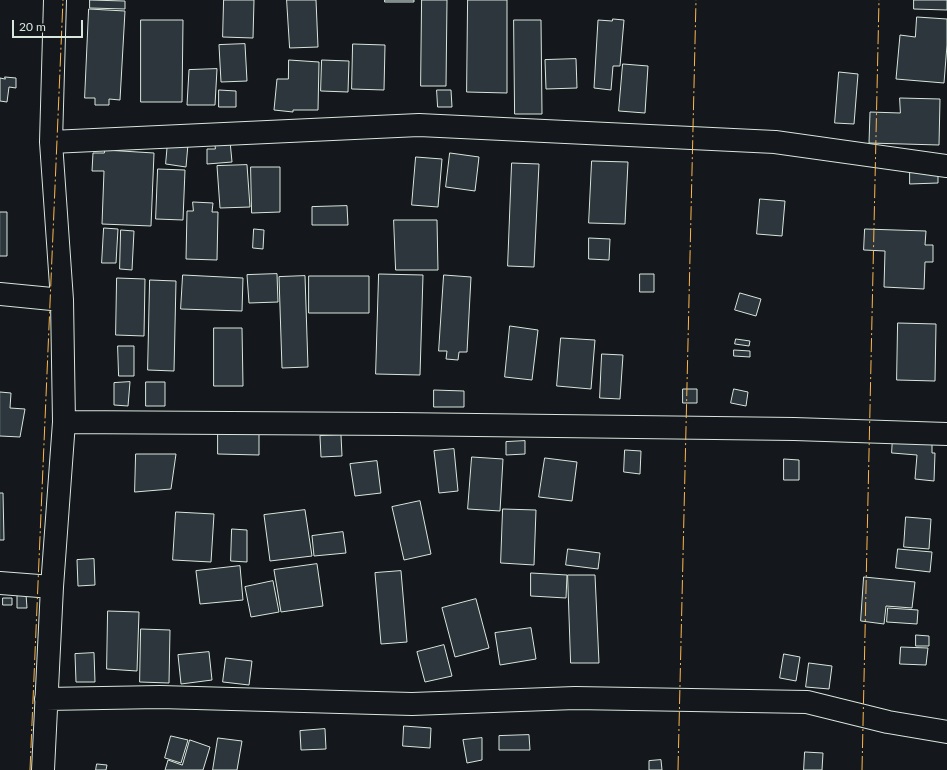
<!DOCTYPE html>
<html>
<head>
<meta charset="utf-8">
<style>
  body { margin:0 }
  #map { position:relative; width:947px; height:770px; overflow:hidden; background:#14181c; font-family:Lato,sans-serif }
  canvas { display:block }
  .scale { position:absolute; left:12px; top:20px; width:71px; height:18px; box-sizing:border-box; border:2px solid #d8e6dc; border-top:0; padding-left:5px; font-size:12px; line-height:14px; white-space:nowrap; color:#d8e6dc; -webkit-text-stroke:3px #14181c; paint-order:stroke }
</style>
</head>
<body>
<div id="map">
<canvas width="947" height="770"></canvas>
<div class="scale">20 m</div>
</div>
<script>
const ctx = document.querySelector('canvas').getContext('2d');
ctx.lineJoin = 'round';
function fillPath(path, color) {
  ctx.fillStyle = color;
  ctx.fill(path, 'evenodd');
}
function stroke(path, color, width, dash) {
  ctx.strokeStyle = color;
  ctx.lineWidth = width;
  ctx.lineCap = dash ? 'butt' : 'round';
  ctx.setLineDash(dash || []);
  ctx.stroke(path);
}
const building = new Path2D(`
  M 90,0 L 125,1 L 125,9 L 90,8 Z
  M 224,0 L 254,0 L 253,38 L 223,37 Z
  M 287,0 L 316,0 L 318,47 L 290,48 Z
  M 385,0 L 414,0 L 414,2 L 385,2 Z
  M 422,0 L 447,0 L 446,86 L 421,86 Z
  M 468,0 L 507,0 L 507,93 L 467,92 Z
  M 914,0 L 947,0 L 947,10 L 914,9 Z
  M 89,9 L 125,11 L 120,100 L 109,99 L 109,105 L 95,105 L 95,98 L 85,98 Z
  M 917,17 L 947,19 L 947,45 L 944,83 L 896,79 L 900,35 L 915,37 Z
  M 613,19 L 624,20 L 620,66 L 613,66 L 611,90 L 594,88 L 598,20 L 612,21 Z
  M 141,20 L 183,20 L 182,102 L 141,102 Z
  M 514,20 L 541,20 L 542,114 L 515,114 Z
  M 245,44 L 247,81 L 221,82 L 219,45 Z
  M 353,44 L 385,45 L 384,90 L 352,89 Z
  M 576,59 L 577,88 L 546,89 L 545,60 Z
  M 289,60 L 319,62 L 318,110 L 293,110 L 293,112 L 274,110 L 277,79 L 288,79 Z
  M 322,60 L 349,61 L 348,92 L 321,91 Z
  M 623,64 L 648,66 L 645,113 L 619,111 Z
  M 217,69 L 215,105 L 187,105 L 189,70 Z
  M 839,72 L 858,74 L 854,124 L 835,123 Z
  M 5,77 L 16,78 L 16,88 L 9,87 L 7,102 L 0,101 L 0,78 L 5,79 Z
  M 219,90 L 236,91 L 236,107 L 219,107 Z
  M 437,90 L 451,90 L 452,107 L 438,107 Z
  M 900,98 L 940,99 L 939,145 L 869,143 L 870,112 L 900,113 Z
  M 168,141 L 188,144 L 186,167 L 166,164 Z
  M 215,141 L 230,141 L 232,162 L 207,164 L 207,149 L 215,149 Z
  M 105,150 L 154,153 L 151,226 L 102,224 L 104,171 L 92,171 L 93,153 L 104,153 Z
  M 450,153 L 479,157 L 475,191 L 446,187 Z
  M 416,157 L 442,159 L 438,207 L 412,205 Z
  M 592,161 L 628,162 L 625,224 L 589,223 Z
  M 512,163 L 539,164 L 534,267 L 508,266 Z
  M 247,165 L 250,207 L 220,208 L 217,166 Z
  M 251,167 L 280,167 L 280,212 L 252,213 Z
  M 910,168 L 938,168 L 938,183 L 910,184 Z
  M 158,169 L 185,170 L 183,220 L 156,219 Z
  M 760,199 L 785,201 L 782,236 L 757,234 Z
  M 193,202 L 213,203 L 212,212 L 218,212 L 217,260 L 186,259 L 187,211 L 193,211 Z
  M 347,206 L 348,225 L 312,225 L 312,207 Z
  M 0,212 L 7,212 L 7,256 L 0,256 Z
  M 394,220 L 437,220 L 438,270 L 396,270 Z
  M 104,228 L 118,229 L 116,263 L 102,263 Z
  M 254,229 L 264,230 L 263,249 L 253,248 Z
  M 865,229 L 926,231 L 925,245 L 933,245 L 933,262 L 925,262 L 924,289 L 884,287 L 885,251 L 864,250 Z
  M 121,230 L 134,231 L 132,270 L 120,269 Z
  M 589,238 L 610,239 L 609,260 L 589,259 Z
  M 277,274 L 278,302 L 249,303 L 247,275 Z
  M 379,274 L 423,275 L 420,375 L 376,374 Z
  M 640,274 L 654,274 L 654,292 L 640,292 Z
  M 183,275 L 243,278 L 242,311 L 181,309 Z
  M 444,275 L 471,277 L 467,352 L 459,352 L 458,360 L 446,359 L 447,351 L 439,351 Z
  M 305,276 L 308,367 L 282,368 L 279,277 Z
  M 309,276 L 369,276 L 369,313 L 309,313 Z
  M 117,278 L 145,279 L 144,336 L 116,335 Z
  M 150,280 L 176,281 L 174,371 L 148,370 Z
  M 740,293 L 761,299 L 756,316 L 735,310 Z
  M 898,323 L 936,324 L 935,381 L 897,380 Z
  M 510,326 L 538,330 L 532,380 L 505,377 Z
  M 214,328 L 242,328 L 243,386 L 214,386 Z
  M 561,338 L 595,340 L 591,389 L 557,386 Z
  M 736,339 L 750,341 L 749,346 L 735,344 Z
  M 118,346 L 134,346 L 134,376 L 119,376 Z
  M 734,350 L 750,351 L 750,357 L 734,356 Z
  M 602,354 L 623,355 L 620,399 L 600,398 Z
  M 130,382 L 128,406 L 114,405 L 114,383 Z
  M 146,382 L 165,382 L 165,406 L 146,406 Z
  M 683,389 L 697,389 L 697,403 L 683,403 Z
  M 734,389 L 748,392 L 746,406 L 731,403 Z
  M 434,390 L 464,391 L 464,407 L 434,407 Z
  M 0,392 L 11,393 L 10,408 L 25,409 L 20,437 L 0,436 Z
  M 218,433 L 259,433 L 259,455 L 218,454 Z
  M 341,435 L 342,456 L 321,457 L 320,436 Z
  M 893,436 L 932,439 L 932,453 L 935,453 L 934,481 L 915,479 L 917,455 L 892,453 Z
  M 525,441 L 525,454 L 506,455 L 506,442 Z
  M 454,449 L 458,491 L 439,493 L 434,451 Z
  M 625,450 L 641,451 L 640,474 L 624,472 Z
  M 136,454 L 176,454 L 171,489 L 135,492 Z
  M 472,457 L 503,459 L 500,511 L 468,509 Z
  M 545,458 L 577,462 L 572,501 L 539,497 Z
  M 784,459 L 799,460 L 799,480 L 784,480 Z
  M 377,461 L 381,493 L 355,496 L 350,464 Z
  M 0,493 L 3,493 L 4,540 L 0,540 Z
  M 420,501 L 431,554 L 404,560 L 392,507 Z
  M 503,509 L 536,510 L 534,565 L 501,563 Z
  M 305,510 L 312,556 L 270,561 L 264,515 Z
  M 176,512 L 214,514 L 211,562 L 173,560 Z
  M 906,517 L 931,519 L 929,549 L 904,547 Z
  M 232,529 L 247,530 L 247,562 L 231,561 Z
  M 343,532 L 346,553 L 314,556 L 312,536 Z
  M 568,549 L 600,553 L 598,569 L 566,565 Z
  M 898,549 L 932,552 L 930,572 L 896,568 Z
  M 94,559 L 95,585 L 78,586 L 77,560 Z
  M 317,564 L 323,606 L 281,612 L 274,570 Z
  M 240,566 L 243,600 L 200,604 L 196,571 Z
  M 401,571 L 407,642 L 381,644 L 375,573 Z
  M 531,573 L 567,575 L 566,598 L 531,596 Z
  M 568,575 L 595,575 L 599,663 L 571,663 Z
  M 864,577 L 915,582 L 912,608 L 886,606 L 884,624 L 861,621 Z
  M 273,581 L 279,612 L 251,617 L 245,587 Z
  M 26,594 L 27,608 L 17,608 L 17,595 Z
  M 3,598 L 12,598 L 12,605 L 3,605 Z
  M 476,599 L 489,648 L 455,657 L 442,608 Z
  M 888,608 L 918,610 L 917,624 L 887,622 Z
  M 108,611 L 139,612 L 137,671 L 107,669 Z
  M 531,628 L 536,659 L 500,665 L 495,633 Z
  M 141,629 L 170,630 L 169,683 L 140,682 Z
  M 916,635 L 929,636 L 929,646 L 916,646 Z
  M 444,645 L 452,676 L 425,682 L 417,652 Z
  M 901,647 L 928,648 L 926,665 L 900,664 Z
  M 209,652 L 212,680 L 181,684 L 178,655 Z
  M 94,653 L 95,682 L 76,682 L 75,654 Z
  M 784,654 L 800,657 L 796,681 L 780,678 Z
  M 226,658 L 252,661 L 249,685 L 223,682 Z
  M 809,663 L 832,666 L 829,689 L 806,687 Z
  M 404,726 L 431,728 L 430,748 L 403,746 Z
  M 325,729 L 326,749 L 301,750 L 300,731 Z
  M 529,735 L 530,750 L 499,750 L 499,736 Z
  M 171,736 L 188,740 L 181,763 L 165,758 Z
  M 218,738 L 242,741 L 237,770 L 213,770 Z
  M 482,738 L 482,760 L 467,763 L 463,740 Z
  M 190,740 L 210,747 L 203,770 L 165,770 L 168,760 L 182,765 Z
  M 805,752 L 823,753 L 822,770 L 804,770 Z
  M 661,760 L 662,770 L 649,770 L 649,761 Z
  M 97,764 L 107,765 L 106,770 L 96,770 Z`);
const minor = new Path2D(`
  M 51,142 L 419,125 L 775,142 L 947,166
  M 0,294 L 62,300
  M 64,422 L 397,424 L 794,429 L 947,434
  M 0,583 L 52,587
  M 46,699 L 160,697 L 412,704 L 575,698 L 807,702 L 888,722 L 947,732
  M 43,770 L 52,587 L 64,422 L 62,300 L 51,142 L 55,0`);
const power = new Path2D(`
  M 30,770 L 63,0
  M 678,770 L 696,0
  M 862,770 L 879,0`);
fillPath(building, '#2c363c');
stroke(building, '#d8e6dc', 1);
stroke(minor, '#d8e6dc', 24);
stroke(minor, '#14181c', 22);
stroke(power, '#ffb74d', 1, [14, 3, 2, 3]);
</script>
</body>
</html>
